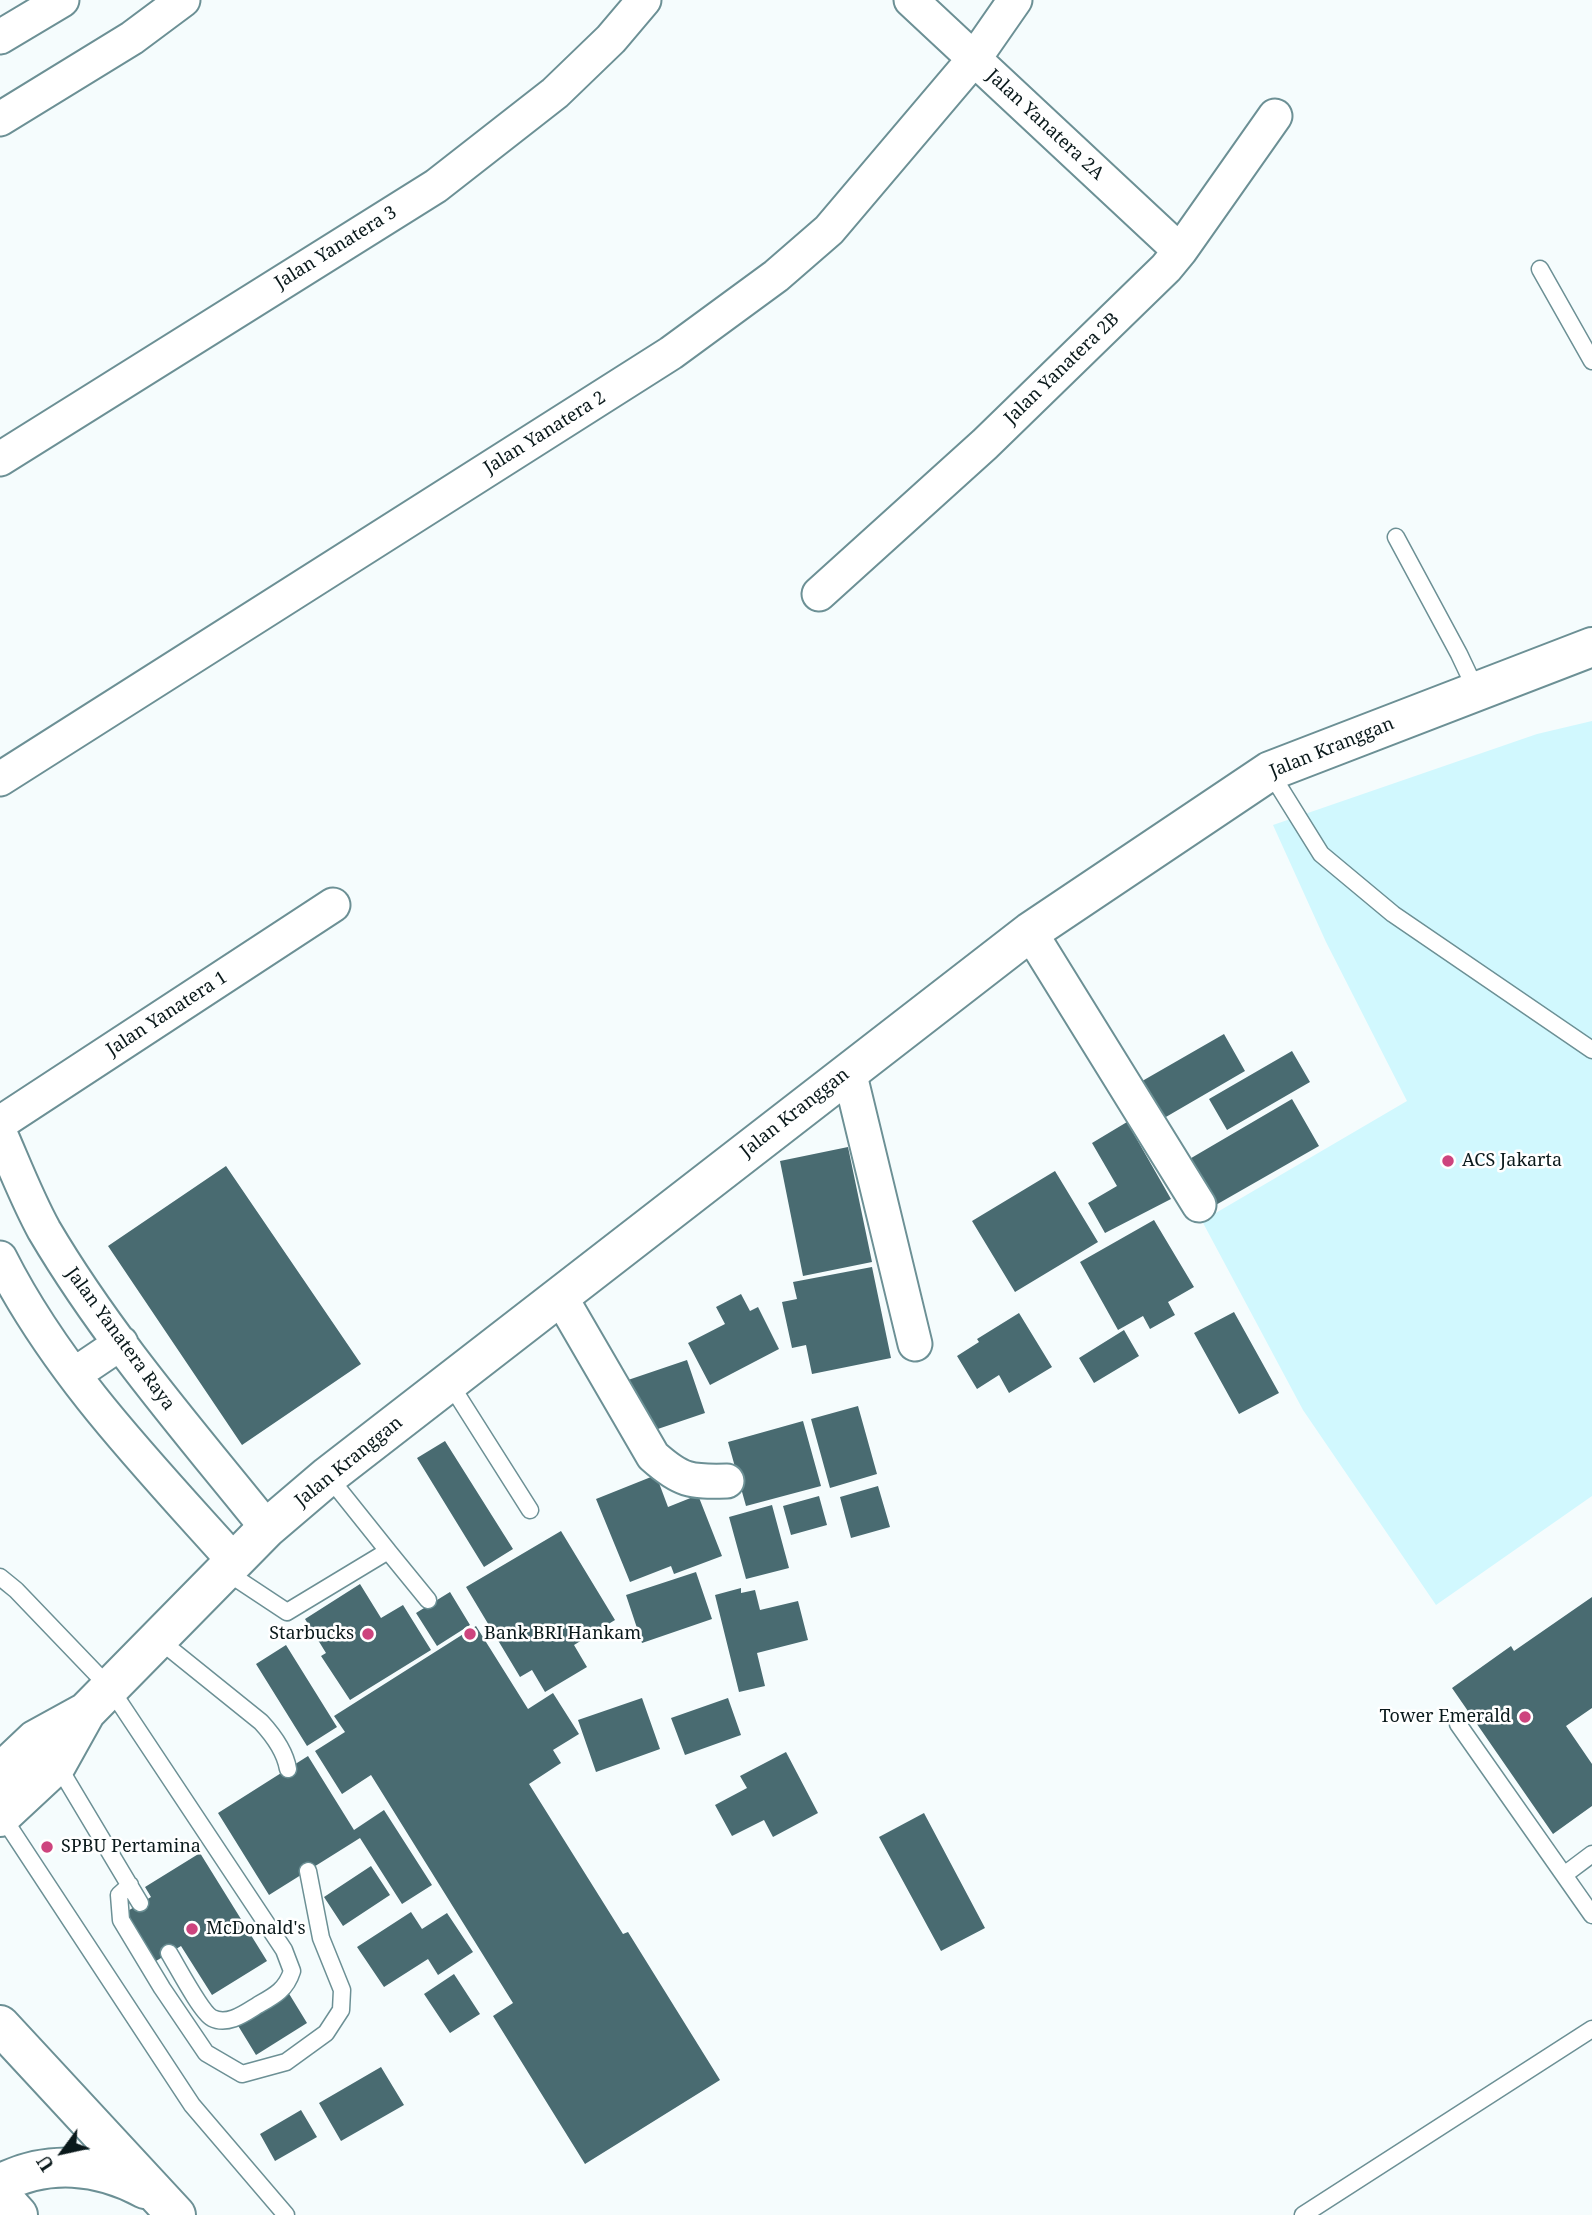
<!DOCTYPE html>
<html>
<head>
<meta charset="utf-8">
<style>
  body { margin:0 }
  #map { position:relative; width:1592px; height:2215px; overflow:hidden; background:#f5fcfd; font-family:"Noto Serif",serif }
  canvas { display:block }
  .north { position:absolute; left:28px; top:2117px; width:70px; height:70px; -webkit-text-stroke:5px #fff; paint-order:stroke; rotate:237deg; font-size:19px; font-weight:700; line-height:28px; text-align:center; color:#0a191b }
  .north::after { content:''; display:block; margin:auto; width:24px; height:32px; background:#0a191b; clip-path:polygon(50% 0,100% 100%,50% 72%,0 100%) }
</style>
</head>
<body>
<div id="map">
<canvas width="1592" height="2215"></canvas>
<div class="north">U</div>
</div>
<script>
const ctx = document.querySelector('canvas').getContext('2d');
ctx.lineJoin = 'round';
function fillPath(path, color) {
  ctx.fillStyle = color;
  ctx.fill(path, 'evenodd');
}
function stroke(path, color, width, dash) {
  ctx.strokeStyle = color;
  ctx.lineWidth = width;
  ctx.lineCap = dash ? 'butt' : 'round';
  ctx.setLineDash(dash || []);
  ctx.stroke(path);
}
function label(font, color, halo, rows, align = 'center') {
  ctx.font = font + ' "Noto Serif",serif';
  ctx.lineWidth = 5;
  ctx.setLineDash([]);
  ctx.textBaseline = 'middle';
  ctx.strokeStyle = halo;
  ctx.fillStyle = color;
  for (const [text, x, y, turn = 0] of rows) {
    ctx.save();
    ctx.translate(x, y);
    ctx.rotate((+turn || 0) * Math.PI / 180);
    ctx.textAlign = isNaN(turn) ? turn : align;
    if (halo) ctx.strokeText(text, 0, 0);
    ctx.fillText(text, 0, 0);
    ctx.restore();
  }
}
const built = new Path2D(`
  M 1592,721 L 1592,1496 L 1436,1605 L 1303,1410 L 1202,1221 L 1407,1101 L 1326,942 L 1273,825 L 1537,734 Z`);
const building = new Path2D(`
  M 1224,1034 L 1245,1071 L 1159,1121 L 1137,1084 Z
  M 1292,1051 L 1310,1082 L 1227,1130 L 1209,1099 Z
  M 1292,1099 L 1319,1146 L 1207,1210 L 1181,1164 Z
  M 1127,1122 L 1171,1199 L 1105,1233 L 1088,1203 L 1117,1186 L 1092,1143 Z
  M 848,1147 L 872,1262 L 803,1276 L 780,1161 Z
  M 226,1166 L 361,1364 L 242,1445 L 108,1246 Z
  M 1055,1171 L 1098,1242 L 1015,1292 L 972,1221 Z
  M 1154,1220 L 1194,1287 L 1168,1302 L 1175,1315 L 1150,1329 L 1143,1316 L 1118,1330 L 1080,1262 Z
  M 872,1267 L 891,1358 L 812,1374 L 806,1345 L 792,1348 L 782,1302 L 797,1299 L 793,1282 Z
  M 741,1294 L 750,1311 L 758,1307 L 779,1349 L 710,1385 L 688,1343 L 725,1324 L 716,1307 Z
  M 1234,1312 L 1279,1393 L 1239,1414 L 1194,1333 Z
  M 1019,1313 L 1052,1367 L 1009,1393 L 999,1375 L 977,1389 L 957,1356 L 979,1342 L 977,1339 Z
  M 1124,1330 L 1139,1356 L 1094,1383 L 1079,1358 Z
  M 687,1360 L 705,1413 L 646,1433 L 628,1380 Z
  M 858,1406 L 877,1474 L 830,1488 L 811,1419 Z
  M 803,1421 L 821,1486 L 746,1506 L 728,1442 Z
  M 445,1441 L 513,1549 L 484,1567 L 417,1458 Z
  M 656,1475 L 668,1507 L 698,1495 L 722,1556 L 674,1574 L 671,1566 L 630,1582 L 596,1499 Z
  M 878,1486 L 890,1527 L 851,1538 L 840,1497 Z
  M 819,1496 L 827,1525 L 791,1535 L 783,1506 Z
  M 772,1505 L 789,1568 L 746,1579 L 729,1517 Z
  M 561,1531 L 615,1620 L 574,1645 L 587,1667 L 545,1692 L 532,1670 L 520,1677 L 466,1587 Z
  M 696,1572 L 712,1619 L 642,1643 L 626,1595 Z
  M 360,1584 L 381,1618 L 403,1605 L 431,1650 L 350,1700 L 321,1656 L 326,1653 L 305,1619 Z
  M 741,1588 L 741,1593 L 755,1590 L 760,1610 L 798,1601 L 808,1640 L 757,1653 L 765,1686 L 739,1692 L 715,1595 Z
  M 450,1592 L 470,1625 L 437,1646 L 416,1613 Z
  M 1592,1597 L 1592,1708 L 1566,1726 L 1592,1764 L 1592,1806 L 1553,1834 L 1452,1688 L 1511,1646 L 1514,1651 Z
  M 476,1626 L 528,1709 L 553,1693 L 579,1734 L 553,1750 L 561,1763 L 529,1784 L 623,1934 L 628,1932 L 720,2080 L 585,2164 L 493,2016 L 513,2003 L 371,1775 L 342,1794 L 315,1751 L 345,1732 L 334,1716 Z
  M 286,1645 L 337,1727 L 307,1746 L 256,1664 Z
  M 642,1698 L 660,1749 L 596,1772 L 578,1720 Z
  M 728,1698 L 741,1735 L 685,1755 L 671,1718 Z
  M 786,1752 L 818,1813 L 773,1837 L 764,1820 L 732,1836 L 715,1805 L 747,1788 L 740,1776 Z
  M 308,1756 L 354,1830 L 384,1810 L 432,1885 L 402,1904 L 360,1838 L 269,1895 L 218,1813 Z
  M 924,1813 L 985,1928 L 941,1951 L 879,1837 Z
  M 200,1853 L 267,1961 L 212,1995 L 181,1946 L 156,1961 L 126,1912 L 151,1897 L 145,1887 Z
  M 371,1866 L 390,1895 L 343,1926 L 324,1897 Z
  M 411,1912 L 422,1929 L 447,1913 L 473,1952 L 438,1975 L 428,1959 L 384,1987 L 357,1947 Z
  M 454,1974 L 480,2014 L 450,2033 L 424,1994 Z
  M 288,1992 L 307,2023 L 256,2055 L 237,2024 Z
  M 381,2067 L 404,2105 L 341,2141 L 319,2103 Z
  M 301,2110 L 317,2137 L 275,2161 L 260,2134 Z`);
const service = new Path2D(`
  M 1540,269 L 1592,361
  M 1396,537 L 1459,654 L 1476,690
  M 1270,772 L 1321,854 L 1393,914 L 1592,1050
  M 449,1382 L 530,1510
  M 388,1551 L 428,1600
  M 225,1571 L 287,1612 L 388,1551 L 328,1476
  M 0,1577 L 16,1590 L 110,1688 L 284,1950 L 292,1971 C 286,1990 274,1996 258,2005 C 245,2013 228,2026 212,2018 C 201,2012 177,1966 169,1953
  M 158,1639 L 261,1722 C 273,1735 285,1751 288,1769
  M 1458,1724 L 1592,1915
  M 57,1764 L 140,1903
  M 2,1816 L 192,2105 L 286,2215
  M 1564,1875 L 1592,1854
  M 130,1885 L 119,1895 L 121,1920 L 162,1988 L 206,2053 L 242,2074 L 286,2062 L 326,2033 L 341,2010 L 342,1990 L 321,1938 L 308,1871
  M 1303,2215 L 1592,2029`);
const minor = new Path2D(`
  M 911,0 L 1180,251
  M 0,37 L 62,0
  M 0,119 L 132,38 L 183,0
  M 0,459 L 436,186 L 555,93 L 611,39 L 644,0
  M 819,594 L 985,444 L 1166,268 L 1180,251 L 1275,116
  M 0,779 L 671,353 L 776,276 L 829,230 L 974,59 L 1015,0
  M 1030,932 L 1199,1205
  M 849,1071 L 915,1344
  M 0,1123 L 333,905
  M 0,1133 C 14,1165 27,1199 44,1230 C 107,1337 189,1431 267,1528
  M 0,1258 C 58,1373 149,1466 234,1561
  M 560,1296 L 653,1456 C 681,1481 690,1482 727,1481
  M 75,1374 L 121,1343`);
const secondary = new Path2D(`
  M 0,1773 L 35,1740 L 86,1712
  M 0,1817 L 57,1764 L 86,1712 L 267,1528 L 328,1476 L 1030,932 L 1270,771 L 1592,647`);
const motorway = new Path2D(`
  M 0,2025 L 176,2215
  M 0,2184 C 47,2159 99,2164 145,2189
  M 0,2195 L 18,2215`);
const markers = [
  [1448,1161,7,"#cd447e"],
  [368,1634,7,"#cd447e"],
  [470,1634,7,"#cd447e"],
  [1525,1717,7,"#cd447e"],
  [47,1847,7,"#cd447e"],
  [192,1929,7,"#cd447e"]
];
const streetNames = [
  ["Jalan Yanatera 2A",1045,125,43],
  ["Jalan Yanatera 3",336,248,-32],
  ["Jalan Yanatera 2B",1062,369,-44],
  ["Jalan Yanatera 2",545,433,-32],
  ["Jalan Kranggan",1332,748,-22],
  ["Jalan Yanatera 1",167,1014,-33],
  ["Jalan Kranggan",795,1113,-38],
  ["Jalan Yanatera Raya",120,1339,54],
  ["Jalan Kranggan",349,1462,-39]
];
const poiNames = [
  ["ACS Jakarta",1462,1161],
  ["Starbucks",354,1634,"right"],
  ["Bank BRI Hankam",484,1634],
  ["Tower Emerald",1511,1717,"right"],
  ["SPBU Pertamina",61,1847],
  ["McDonald's",206,1929]
];
fillPath(built, '#d1f8fe');
fillPath(building, '#496b71');
stroke(service, '#6c9095', 19);
stroke(minor, '#6c9095', 37);
stroke(secondary, '#6c9095', 42);
stroke(motorway, '#6c9095', 42);
stroke(service, '#fff', 16);
stroke(minor, '#fff', 33);
stroke(secondary, '#fff', 38);
stroke(motorway, '#fff', 38);
for (const [x, y, r, color] of markers) {
  const dot = new Path2D();
  dot.arc(x, y, r, 0, 2 * Math.PI);
  ctx.fillStyle = color;
  ctx.fill(dot);
  stroke(dot, '#fff', 2.5);
}
label('18px', '#0a191b', '#fff', streetNames);
label('18px', '#0a191b', '#fff', poiNames, 'left');
</script>
</body>
</html>
